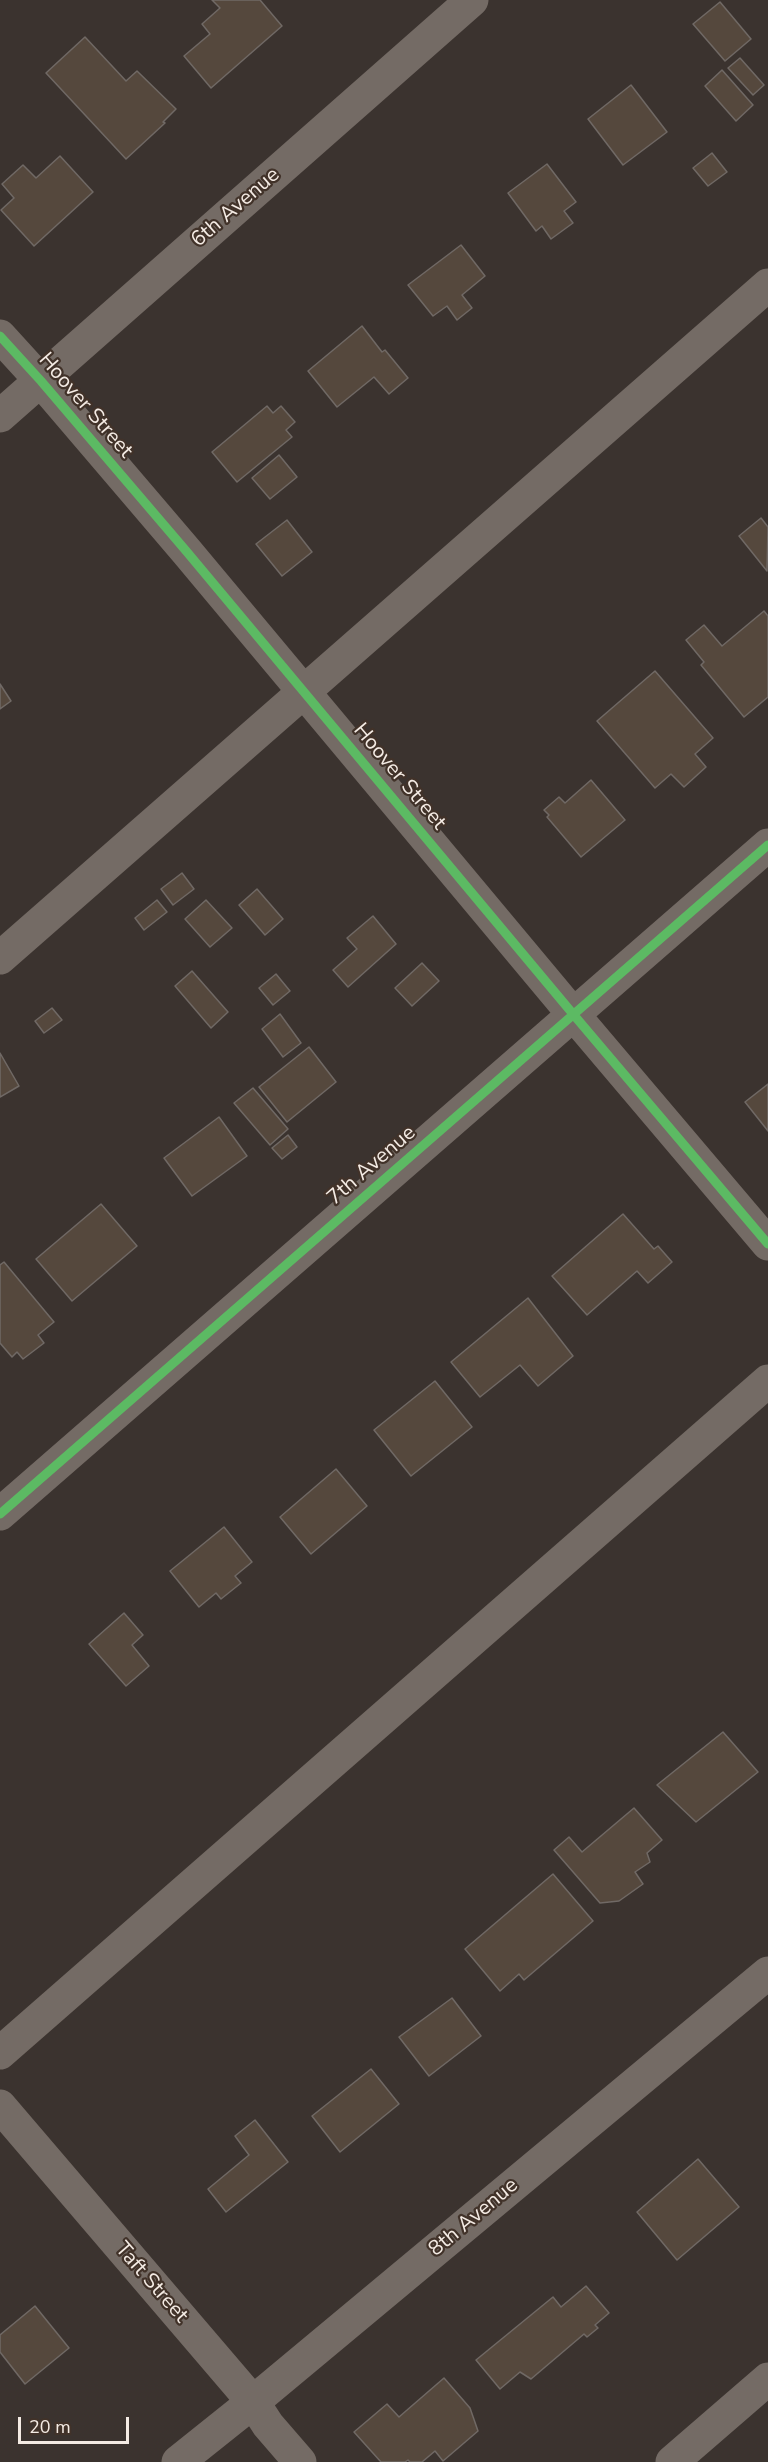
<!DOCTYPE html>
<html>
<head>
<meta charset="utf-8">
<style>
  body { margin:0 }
  #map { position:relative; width:768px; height:2462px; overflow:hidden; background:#3b332f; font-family:"Nunito Sans",sans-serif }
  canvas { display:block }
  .scale { position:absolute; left:18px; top:2417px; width:111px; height:27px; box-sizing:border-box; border:3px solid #f4ebe4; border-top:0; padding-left:8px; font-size:18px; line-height:21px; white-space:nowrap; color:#f4ebe4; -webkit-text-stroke:4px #413229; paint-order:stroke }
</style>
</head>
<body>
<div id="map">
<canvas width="768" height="2462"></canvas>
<div class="scale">20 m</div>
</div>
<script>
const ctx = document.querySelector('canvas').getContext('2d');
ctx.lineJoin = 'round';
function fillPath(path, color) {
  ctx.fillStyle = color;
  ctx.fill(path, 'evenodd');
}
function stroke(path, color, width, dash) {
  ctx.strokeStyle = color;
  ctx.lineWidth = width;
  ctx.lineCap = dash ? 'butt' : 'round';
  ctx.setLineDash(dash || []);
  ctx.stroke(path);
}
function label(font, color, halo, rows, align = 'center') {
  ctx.font = font + ' "Nunito Sans",sans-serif';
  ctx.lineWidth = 4.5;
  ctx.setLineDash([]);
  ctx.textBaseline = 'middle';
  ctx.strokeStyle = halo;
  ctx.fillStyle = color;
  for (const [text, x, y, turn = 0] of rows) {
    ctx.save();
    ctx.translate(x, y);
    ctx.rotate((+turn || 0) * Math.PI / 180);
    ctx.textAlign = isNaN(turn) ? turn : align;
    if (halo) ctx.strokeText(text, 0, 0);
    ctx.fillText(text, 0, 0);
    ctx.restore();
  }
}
const building = new Path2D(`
  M 212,0 L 260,0 L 282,26 L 211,88 L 184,56 L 210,34 L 202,24 L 220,8 Z
  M 720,2 L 751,39 L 725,61 L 693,24 Z
  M 85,37 L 126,81 L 137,71 L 176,109 L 163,122 L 165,123 L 126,159 L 46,73 Z
  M 740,58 L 764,85 L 753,95 L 728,68 Z
  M 722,70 L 753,105 L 736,121 L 705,86 Z
  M 631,85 L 667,132 L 623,165 L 588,119 Z
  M 712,153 L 727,172 L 708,186 L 693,168 Z
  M 60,156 L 93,192 L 34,246 L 1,210 L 14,198 L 2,184 L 23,165 L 36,178 Z
  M 547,164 L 576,202 L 564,211 L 573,223 L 551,239 L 542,226 L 536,231 L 508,193 Z
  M 461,245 L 485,276 L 462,295 L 472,308 L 457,320 L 447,306 L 433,316 L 408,285 Z
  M 362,326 L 382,352 L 385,350 L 408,378 L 389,394 L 374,377 L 337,407 L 308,371 Z
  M 267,406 L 273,413 L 281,406 L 295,422 L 286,430 L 292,437 L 237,482 L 212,452 Z
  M 279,455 L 297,477 L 270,499 L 252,478 Z
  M 761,518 L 768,527 L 767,571 L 739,536 Z
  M 287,520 L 312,552 L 282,576 L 256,544 Z
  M 764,611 L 768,616 L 768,697 L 744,717 L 701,665 L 704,662 L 686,640 L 704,625 L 722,646 Z
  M 655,671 L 713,738 L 695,754 L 706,767 L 684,787 L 671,774 L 655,788 L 597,721 Z
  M 0,684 L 11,701 L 0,709 Z
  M 591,780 L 625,820 L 581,857 L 547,817 L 549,815 L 544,810 L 559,797 L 565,803 Z
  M 182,873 L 194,889 L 173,905 L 161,889 Z
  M 257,889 L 283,919 L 265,935 L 239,905 Z
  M 157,900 L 167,912 L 144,930 L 135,918 Z
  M 206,900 L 232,928 L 210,947 L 185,919 Z
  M 373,916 L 396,944 L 348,987 L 333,970 L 357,949 L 347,938 Z
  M 422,963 L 439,981 L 412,1006 L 395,988 Z
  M 192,971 L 228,1012 L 211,1028 L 175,986 Z
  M 276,974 L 290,991 L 273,1005 L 259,988 Z
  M 52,1008 L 62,1020 L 44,1033 L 35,1021 Z
  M 280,1014 L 301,1043 L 283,1057 L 262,1029 Z
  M 309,1047 L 336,1082 L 287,1122 L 259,1087 Z
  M 0,1053 L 19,1086 L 0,1097 Z
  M 768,1084 L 768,1131 L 745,1102 Z
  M 253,1088 L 288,1129 L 270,1145 L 234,1103 Z
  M 219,1117 L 247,1156 L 192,1196 L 164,1158 Z
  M 288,1135 L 297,1147 L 282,1159 L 272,1148 Z
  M 101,1204 L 137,1246 L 72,1301 L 36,1259 Z
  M 623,1214 L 654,1249 L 658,1246 L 672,1262 L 648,1283 L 637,1271 L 587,1315 L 552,1276 Z
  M 4,1262 L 54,1322 L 38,1335 L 44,1343 L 23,1359 L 17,1352 L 12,1357 L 0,1343 L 0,1265 Z
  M 528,1298 L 573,1356 L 538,1386 L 520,1365 L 480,1397 L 451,1362 Z
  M 435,1381 L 472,1427 L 411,1476 L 374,1430 Z
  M 336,1469 L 367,1506 L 311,1554 L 280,1517 Z
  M 224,1527 L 252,1562 L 235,1576 L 241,1583 L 221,1599 L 216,1593 L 199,1607 L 170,1571 Z
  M 124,1613 L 143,1635 L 132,1645 L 149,1666 L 126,1686 L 89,1644 Z
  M 723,1732 L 758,1772 L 696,1822 L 657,1785 Z
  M 634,1808 L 662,1840 L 647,1853 L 650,1862 L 635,1872 L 643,1884 L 619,1901 L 600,1903 L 554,1850 L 569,1837 L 582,1852 Z
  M 553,1874 L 593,1921 L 524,1980 L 519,1974 L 500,1991 L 465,1949 Z
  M 452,1998 L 481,2036 L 429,2076 L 399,2037 Z
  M 371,2069 L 399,2104 L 340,2152 L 312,2116 Z
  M 255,2120 L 288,2162 L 226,2212 L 208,2189 L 249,2155 L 235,2136 Z
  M 698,2159 L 739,2207 L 677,2260 L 637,2212 Z
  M 586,2286 L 609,2313 L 595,2325 L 598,2328 L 587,2337 L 584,2334 L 531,2379 L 520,2372 L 500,2389 L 476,2360 L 553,2297 L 561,2307 Z
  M 35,2306 L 69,2348 L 25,2384 L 0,2352 L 0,2335 Z
  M 444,2378 L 470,2408 L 478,2431 L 443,2461 L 435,2451 L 422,2462 L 410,2462 L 408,2460 L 405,2462 L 381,2462 L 354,2432 L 387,2404 L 399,2417 Z`);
const minor = new Path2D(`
  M 0,336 L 41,381 L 187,552 L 573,1014 L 768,1244
  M 0,416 L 472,0
  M 0,958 L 768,285
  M 0,1514 L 768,845
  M 0,2053 L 768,1381
  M 0,2106 L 253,2402 L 268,2425 L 300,2462
  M 178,2462 L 253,2402 L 768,1973
  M 672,2462 L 768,2379`);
const cycleway = new Path2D(`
  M 0,336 L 41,381 L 187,552 L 573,1014 L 768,1244
  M 0,1514 L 768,845`);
const streetNames = [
  ["6th Avenue",236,208,-41],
  ["Hoover Street",85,406,49],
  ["Hoover Street",399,777,50],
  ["7th Avenue",372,1166,-41],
  ["8th Avenue",474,2218,-40],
  ["Taft Street",151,2283,49]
];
fillPath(building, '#55483d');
stroke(building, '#706965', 1.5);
stroke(minor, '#746b65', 33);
stroke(cycleway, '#5cba63', 9);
label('21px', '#f4ebe4', '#413229', streetNames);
</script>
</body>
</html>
